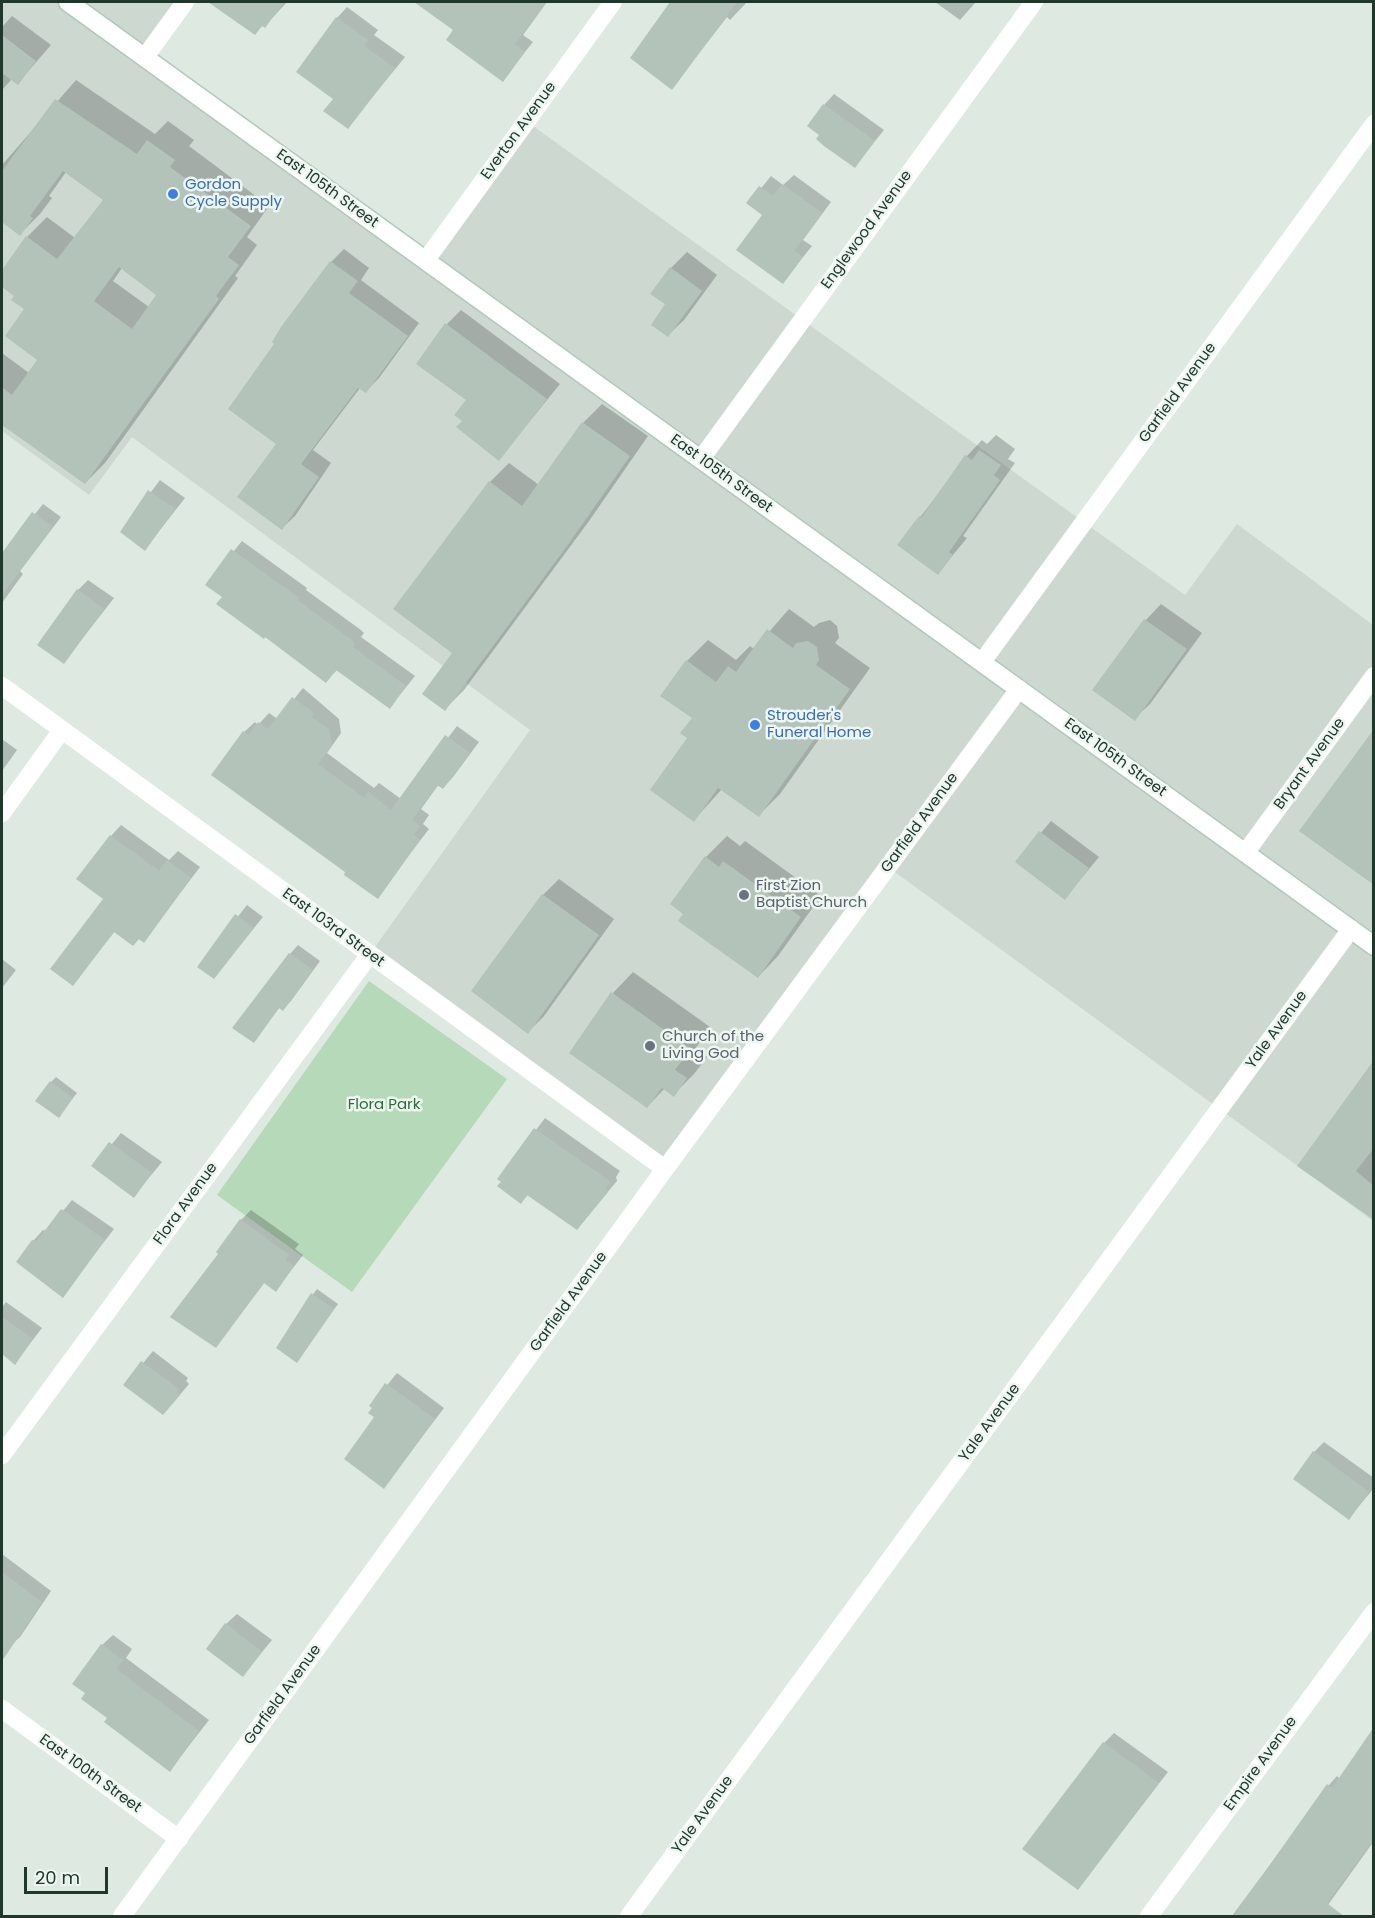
<!DOCTYPE html>
<html>
<head>
<meta charset="utf-8">
<style>
  body { margin:0 }
  #map { position:relative; width:1375px; height:1918px; overflow:hidden; background:#dde9e1; font-family:Poppins,sans-serif }
  canvas { display:block }
  .frame { position:absolute; inset:0; border:3px solid #20372c; pointer-events:none }
  .scale { position:absolute; left:24px; top:1867px; width:84px; height:27px; box-sizing:border-box; border:3px solid #20372c; border-top:0; padding-left:8px; font-size:18px; line-height:21px; white-space:nowrap; color:#20372c; -webkit-text-stroke:4px #edf6f0; paint-order:stroke }
</style>
</head>
<body>
<div id="map">
<canvas width="1375" height="1918"></canvas>
<div class="frame"></div>
<div class="scale">20 m</div>
</div>
<script>
const ctx = document.querySelector('canvas').getContext('2d');
ctx.lineJoin = 'round';
function fillPath(path, color) {
  ctx.fillStyle = color;
  ctx.fill(path, 'evenodd');
}
function stroke(path, color, width, dash) {
  ctx.strokeStyle = color;
  ctx.lineWidth = width;
  ctx.lineCap = dash ? 'butt' : 'round';
  ctx.setLineDash(dash || []);
  ctx.stroke(path);
}
function label(font, color, halo, rows, align = 'center') {
  ctx.font = font + ' Poppins,sans-serif';
  ctx.lineWidth = 5;
  ctx.setLineDash([]);
  ctx.textBaseline = 'middle';
  ctx.strokeStyle = halo;
  ctx.fillStyle = color;
  for (const [text, x, y, turn = 0] of rows) {
    ctx.save();
    ctx.translate(x, y);
    ctx.rotate((+turn || 0) * Math.PI / 180);
    ctx.textAlign = isNaN(turn) ? turn : align;
    if (halo) ctx.strokeText(text, 0, 0);
    ctx.fillText(text, 0, 0);
    ctx.restore();
  }
}
const built = new Path2D(`
  M 2,2 L 185,2 L 145,57 L 425,260 L 526,121 L 1185,595 L 1237,524 L 1373,625 L 1373,1221 L 888,867 L 665,1169 L 370,954 L 530,730 L 132,437 L 89,495 L 2,431 Z`);
const green = new Path2D(`
  M 369,981 L 507,1079 L 352,1292 L 217,1195 Z`);
const shadow = new Path2D(`
  M 231,2 L 287,2 L 265,26 L 263,25 L 255,33 Z
  M 434,2 L 547,2 L 523,35 L 533,42 L 502,80 L 456,30 L 428,10 Z
  M 673,2 L 747,2 L 730,20 L 727,17 L 672,88 L 632,58 Z
  M 935,2 L 976,2 L 960,20 Z
  M 347,7 L 378,30 L 374,35 L 405,57 L 348,127 L 337,18 Z
  M 12,16 L 51,45 L 18,83 L 12,79 L 2,90 L 2,27 Z
  M 76,80 L 155,134 L 168,121 L 194,140 L 189,146 L 269,206 L 247,237 L 257,245 L 235,276 L 238,278 L 105,463 L 85,483 L 2,423 L 2,353 L 29,373 L 39,359 L 26,309 L 16,296 L 2,285 L 2,272 L 27,237 L 47,217 L 75,238 L 105,200 L 66,172 L 49,196 L 52,198 L 40,214 L 20,234 L 2,220 L 2,165 ZM 122,268 L 158,294 L 149,307 L 113,281 Z
  M 834,94 L 884,130 L 855,166 L 821,135 L 824,105 Z
  M 794,175 L 831,202 L 803,240 L 812,246 L 783,282 L 764,214 L 749,203 L 771,176 L 783,185 Z
  M 344,249 L 369,268 L 361,280 L 419,323 L 379,378 L 366,391 L 360,388 L 313,450 L 331,463 L 295,516 L 282,528 L 276,343 L 282,327 L 331,262 Z
  M 687,252 L 717,275 L 684,320 L 668,335 L 671,268 Z
  M 461,310 L 560,384 L 499,459 L 464,420 L 468,399 L 447,324 Z
  M 602,404 L 648,436 L 589,521 L 464,690 L 445,709 L 454,652 L 490,482 L 509,463 L 539,485 L 583,423 Z
  M 996,435 L 1015,449 L 1008,459 L 1015,463 L 963,536 L 967,538 L 938,573 L 899,545 L 967,456 L 982,440 L 987,444 Z
  M 160,480 L 185,498 L 145,549 L 122,531 Z
  M 43,504 L 61,517 L 20,571 L 23,574 L 2,603 L 2,555 Z
  M 242,541 L 307,588 L 306,590 L 361,630 L 364,633 L 361,637 L 415,676 L 390,707 L 337,670 L 326,681 L 207,584 Z
  M 88,580 L 114,598 L 64,662 L 78,590 Z
  M 1161,604 L 1202,633 L 1150,704 L 1134,719 L 1094,690 L 1146,620 Z
  M 789,609 L 814,627 L 819,623 L 830,620 L 837,626 L 839,638 L 835,643 L 870,668 L 780,794 L 759,815 L 722,789 L 694,820 L 689,738 L 694,717 L 687,661 L 708,640 L 736,660 L 750,646 L 754,649 Z
  M 303,688 L 339,719 L 341,733 L 327,753 L 374,788 L 379,783 L 401,799 L 457,726 L 479,742 L 453,777 L 443,788 L 439,784 L 421,809 L 429,815 L 423,824 L 429,829 L 377,897 L 348,872 L 244,732 L 255,722 L 258,725 L 269,713 L 278,719 Z
  M 2,739 L 17,750 L 2,771 Z
  M 1051,821 L 1099,857 L 1065,898 L 1017,861 Z
  M 121,825 L 169,860 L 178,851 L 200,867 L 144,941 L 115,931 L 73,984 L 105,899 L 111,836 Z
  M 727,836 L 740,846 L 745,841 L 821,896 L 778,956 L 758,977 L 706,857 Z
  M 559,879 L 614,919 L 544,1016 L 528,1032 L 543,895 Z
  M 247,905 L 263,917 L 214,977 L 199,966 Z
  M 298,945 L 320,961 L 291,1001 L 283,1009 L 280,1007 L 253,1041 L 290,954 Z
  M 2,959 L 16,970 L 2,988 Z
  M 633,972 L 710,1027 L 695,1049 L 707,1057 L 694,1074 L 673,1095 L 665,1088 L 647,1107 L 613,993 Z
  M 1374,1063 L 1374,1219 L 1299,1165 Z
  M 56,1077 L 77,1093 L 63,1111 L 51,1082 Z
  M 545,1118 L 620,1171 L 616,1177 L 617,1181 L 577,1228 L 529,1194 L 521,1202 L 499,1179 Z
  M 121,1133 L 162,1162 L 134,1196 L 94,1166 Z
  M 72,1200 L 114,1229 L 62,1296 L 33,1241 L 43,1230 L 46,1231 Z
  M 251,1210 L 299,1244 L 295,1249 L 303,1255 L 276,1290 L 265,1282 L 216,1346 L 241,1220 Z
  M 317,1289 L 338,1304 L 301,1356 L 297,1316 Z
  M 6,1302 L 42,1328 L 15,1363 L 2,1352 L 2,1307 Z
  M 153,1351 L 188,1378 L 186,1381 L 189,1384 L 173,1403 L 125,1385 Z
  M 397,1373 L 444,1408 L 384,1487 L 377,1417 L 371,1405 Z
  M 1324,1442 L 1374,1478 L 1374,1488 L 1349,1518 L 1314,1452 Z
  M 2,1554 L 51,1591 L 20,1637 L 9,1647 L 2,1641 Z
  M 237,1614 L 272,1640 L 243,1675 L 226,1624 Z
  M 113,1635 L 132,1649 L 126,1658 L 209,1720 L 170,1770 L 109,1718 L 88,1693 L 102,1645 Z
  M 1374,1732 L 1374,1841 L 1320,1916 L 1232,1916 L 1329,1785 L 1337,1776 L 1340,1779 Z
  M 1114,1733 L 1168,1772 L 1078,1888 L 1104,1743 Z`);
const building = new Path2D(`
  M 208,2 L 284,2 L 265,28 L 262,26 L 255,35 Z
  M 414,2 L 546,2 L 515,44 L 525,52 L 503,82 L 446,40 L 453,30 Z
  M 670,2 L 737,2 L 672,90 L 630,58 Z
  M 336,17 L 368,40 L 364,46 L 395,68 L 348,129 L 323,111 L 333,99 L 296,72 Z
  M 2,35 L 36,61 L 18,85 L 2,73 Z
  M 55,99 L 137,154 L 147,140 L 175,160 L 170,167 L 251,226 L 228,257 L 239,265 L 216,296 L 219,299 L 85,484 L 2,425 L 2,387 L 12,395 L 37,360 L 5,336 L 24,309 L 11,300 L 14,296 L 2,287 L 2,270 L 26,236 L 57,259 L 103,200 L 63,171 L 30,216 L 33,218 L 20,236 L 2,222 L 2,171 ZM 119,267 L 156,295 L 132,329 L 94,301 Z
  M 823,104 L 875,141 L 855,168 L 824,146 L 816,139 L 819,135 L 807,126 Z
  M 782,184 L 822,213 L 794,251 L 803,257 L 783,284 L 736,250 L 762,215 L 746,203 L 759,186 L 773,196 Z
  M 330,261 L 358,281 L 349,293 L 408,336 L 366,393 L 358,388 L 301,464 L 319,477 L 282,530 L 237,497 L 276,444 L 228,409 L 274,344 L 272,342 L 281,327 Z
  M 670,267 L 702,291 L 668,337 L 651,325 L 665,304 L 650,294 Z
  M 445,323 L 547,399 L 499,461 L 456,427 L 462,421 L 454,415 L 466,400 L 416,364 Z
  M 582,422 L 630,456 L 570,542 L 445,711 L 422,694 L 452,653 L 393,609 L 489,481 L 522,506 Z
  M 979,450 L 1001,465 L 994,475 L 1000,480 L 949,552 L 953,555 L 938,575 L 897,545 L 919,516 L 921,518 L 965,455 L 972,460 Z
  M 148,490 L 175,509 L 145,551 L 120,532 Z
  M 32,512 L 53,527 L 2,595 L 2,553 Z
  M 231,549 L 299,598 L 297,600 L 352,640 L 355,644 L 353,647 L 406,686 L 390,709 L 336,670 L 326,683 L 265,637 L 264,639 L 216,604 L 222,597 L 205,585 Z
  M 77,589 L 104,609 L 64,664 L 37,645 Z
  M 1144,619 L 1187,649 L 1135,721 L 1092,690 Z
  M 767,629 L 793,648 L 796,643 L 808,641 L 817,647 L 819,660 L 816,665 L 850,689 L 759,817 L 718,788 L 694,822 L 650,790 L 687,738 L 680,733 L 692,718 L 660,696 L 686,660 L 716,682 L 728,666 L 736,672 Z
  M 292,697 L 314,713 L 312,717 L 329,729 L 332,745 L 318,764 L 364,798 L 368,792 L 391,810 L 445,735 L 470,753 L 443,789 L 437,785 L 412,820 L 420,826 L 414,835 L 420,840 L 378,899 L 344,875 L 345,872 L 211,775 L 243,731 L 249,735 L 258,722 L 268,729 Z
  M 1374,729 L 1374,885 L 1299,831 Z
  M 1039,831 L 1089,868 L 1065,900 L 1015,862 Z
  M 110,835 L 159,871 L 167,860 L 191,878 L 144,943 L 139,939 L 133,946 L 114,932 L 73,986 L 50,969 L 103,899 L 76,879 Z
  M 705,856 L 719,867 L 723,861 L 801,917 L 758,978 L 678,921 L 683,914 L 670,904 Z
  M 542,894 L 599,935 L 528,1034 L 471,991 Z
  M 235,914 L 254,928 L 214,979 L 197,967 Z
  M 289,953 L 313,970 L 283,1011 L 279,1008 L 254,1043 L 232,1028 Z
  M 611,992 L 691,1049 L 675,1070 L 687,1078 L 674,1097 L 662,1088 L 647,1108 L 569,1053 Z
  M 1374,1060 L 1374,1148 L 1356,1171 L 1374,1186 L 1374,1220 L 1297,1166 Z
  M 50,1081 L 73,1098 L 59,1118 L 35,1101 Z
  M 534,1128 L 611,1182 L 606,1188 L 608,1192 L 577,1230 L 527,1195 L 521,1204 L 497,1186 L 501,1182 L 497,1179 Z
  M 109,1142 L 152,1173 L 134,1198 L 91,1166 Z
  M 61,1209 L 105,1240 L 63,1298 L 16,1262 L 32,1240 L 37,1241 Z
  M 240,1219 L 289,1255 L 285,1260 L 294,1266 L 276,1292 L 264,1283 L 216,1348 L 170,1317 L 218,1254 L 216,1252 Z
  M 311,1293 L 334,1309 L 297,1363 L 276,1348 Z
  M 2,1317 L 33,1339 L 15,1365 L 2,1354 Z
  M 141,1361 L 179,1389 L 177,1392 L 180,1395 L 163,1415 L 123,1385 Z
  M 385,1383 L 435,1419 L 384,1489 L 344,1459 L 374,1417 L 368,1413 L 372,1408 L 369,1406 Z
  M 1313,1451 L 1369,1492 L 1349,1520 L 1293,1479 Z
  M 2,1572 L 42,1602 L 2,1661 Z
  M 225,1623 L 262,1652 L 243,1677 L 206,1649 Z
  M 101,1644 L 123,1660 L 116,1669 L 199,1731 L 170,1772 L 104,1722 L 107,1718 L 81,1699 L 85,1693 L 72,1684 Z
  M 1374,1727 L 1374,1839 L 1327,1903 L 1345,1917 L 1233,1917 L 1327,1784 L 1332,1788 Z
  M 1103,1742 L 1159,1783 L 1078,1890 L 1022,1849 Z`);
const minor = new Path2D(`
  M 145,57 L 185,2
  M 426,260 L 613,2
  M 701,459 L 1034,2
  M 982,662 L 1374,124
  M 2,686 L 665,1169
  M 2,813 L 62,730
  M 1246,852 L 1374,676
  M 2,1455 L 370,954
  M 2,1709 L 179,1839
  M 122,1916 L 665,1169 L 1019,689
  M 629,1916 L 1351,929
  M 1149,1916 L 1374,1612`);
const secondary = new Path2D(`
  M 68,2 L 1374,946`);
const markers = [
  [173,194,6,"#3f7fe0"],
  [755,725,6,"#3f7fe0"],
  [744,895,6,"#6b7280"],
  [650,1046,6,"#6b7280"]
];
const streetNames = [
  ["Everton Avenue",519,131,-54],
  ["East 105th Street",327,189,36],
  ["Englewood Avenue",867,230,-54],
  ["Garfield Avenue",1178,393,-54],
  ["East 105th Street",721,474,36],
  ["East 105th Street",1115,758,36],
  ["Bryant Avenue",1310,764,-54],
  ["Garfield Avenue",920,823,-54],
  ["East 103rd Street",333,928,36],
  ["Yale Avenue",1277,1030,-54],
  ["Flora Avenue",186,1204,-54],
  ["Garfield Avenue",569,1302,-54],
  ["Yale Avenue",990,1423,-54],
  ["Garfield Avenue",283,1695,-54],
  ["Empire Avenue",1261,1764,-54],
  ["East 100th Street",90,1774,36],
  ["Yale Avenue",703,1815,-54]
];
const shopNames = [
  ["Gordon",185,185],
  ["Cycle Supply",185,202],
  ["Strouder's",767,716],
  ["Funeral Home",767,733]
];
const worshipNames = [
  ["First Zion",756,886],
  ["Baptist Church",756,903],
  ["Church of the",662,1037],
  ["Living God",662,1054]
];
const parkNames = [
  ["Flora Park",384,1105]
];
fillPath(built, '#ccd8d0');
fillPath(green, '#b6dab9');
fillPath(shadow, '#0003');
fillPath(building, '#b3c3ba');
stroke(secondary, '#b1c8bb', 21);
stroke(minor, '#fff', 18);
stroke(secondary, '#fff', 18);
for (const [x, y, r, color] of markers) {
  const dot = new Path2D();
  dot.arc(x, y, r, 0, 2 * Math.PI);
  ctx.fillStyle = color;
  ctx.fill(dot);
  stroke(dot, '#edf6f0', 2);
}
label('15px', '#20372c', '#edf6f0', streetNames);
label('15px', '#366cbe', '#edf6f0', shopNames, 'left');
label('15px', '#5b616d', '#edf6f0', worshipNames, 'left');
label('15px', '#2c6c38', '#edf6f0', parkNames);
</script>
</body>
</html>
